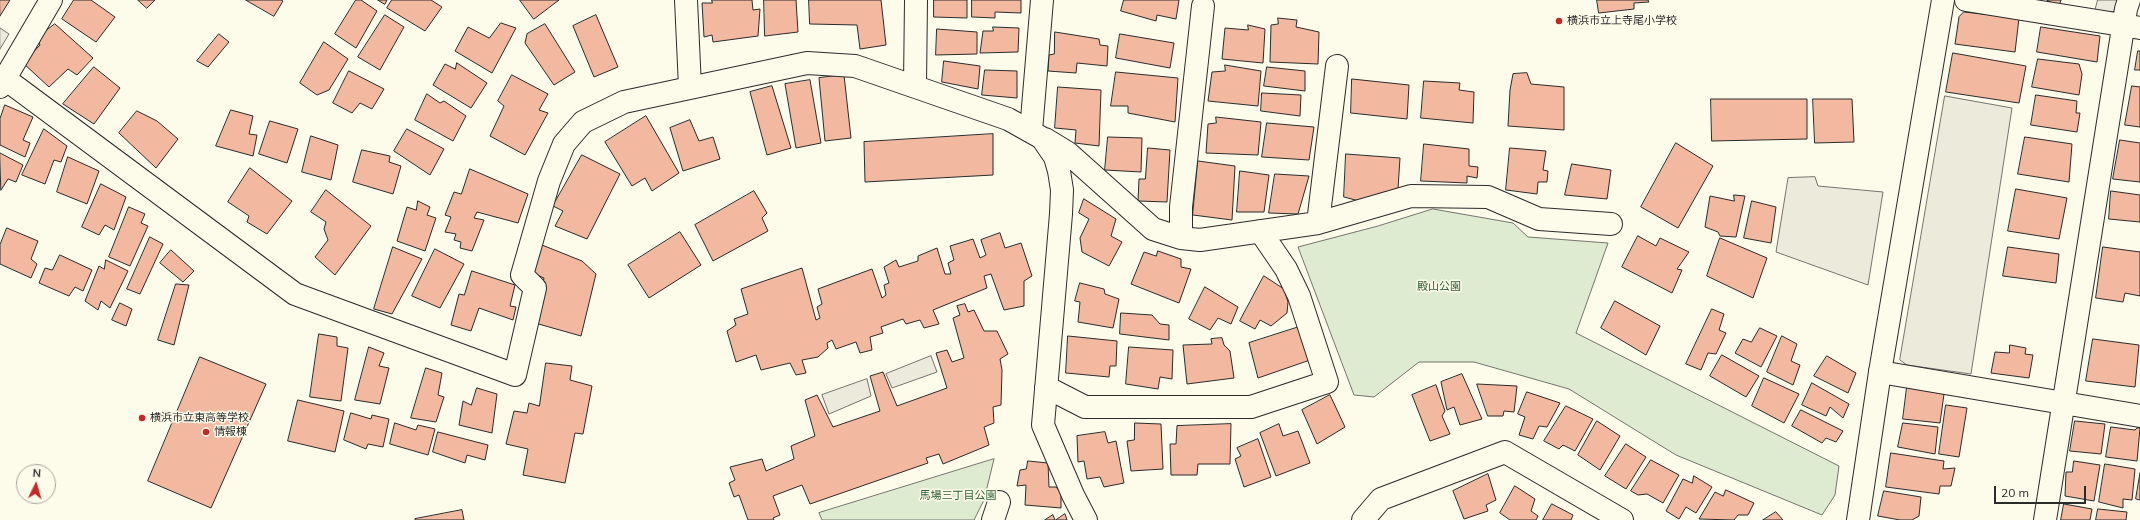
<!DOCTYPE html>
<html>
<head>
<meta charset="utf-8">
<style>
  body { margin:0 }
  #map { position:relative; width:2140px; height:520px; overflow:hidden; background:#fdfbea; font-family:Mulish,sans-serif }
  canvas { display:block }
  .north { position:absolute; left:16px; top:464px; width:40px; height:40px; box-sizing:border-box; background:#fdfbea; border:1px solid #a9a89e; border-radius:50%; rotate:5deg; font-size:11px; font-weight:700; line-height:16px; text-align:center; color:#2b2b2b }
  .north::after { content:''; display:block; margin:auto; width:14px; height:18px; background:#c62828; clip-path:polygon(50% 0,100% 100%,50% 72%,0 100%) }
  .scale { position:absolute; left:1994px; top:486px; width:92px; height:18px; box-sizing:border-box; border:2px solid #2b2b2b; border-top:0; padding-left:5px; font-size:12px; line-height:14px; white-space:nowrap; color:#2b2b2b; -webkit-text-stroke:3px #fdfbea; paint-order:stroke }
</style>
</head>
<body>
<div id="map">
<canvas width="2140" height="520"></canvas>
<div class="north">N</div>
<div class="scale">20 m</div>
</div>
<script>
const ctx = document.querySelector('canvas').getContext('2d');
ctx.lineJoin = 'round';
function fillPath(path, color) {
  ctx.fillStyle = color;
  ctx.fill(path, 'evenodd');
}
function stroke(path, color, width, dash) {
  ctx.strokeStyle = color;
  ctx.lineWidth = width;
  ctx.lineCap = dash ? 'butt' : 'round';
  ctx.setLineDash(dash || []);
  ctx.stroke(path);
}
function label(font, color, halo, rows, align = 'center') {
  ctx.font = font + ' Mulish,"Noto Sans JP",sans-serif';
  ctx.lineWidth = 3;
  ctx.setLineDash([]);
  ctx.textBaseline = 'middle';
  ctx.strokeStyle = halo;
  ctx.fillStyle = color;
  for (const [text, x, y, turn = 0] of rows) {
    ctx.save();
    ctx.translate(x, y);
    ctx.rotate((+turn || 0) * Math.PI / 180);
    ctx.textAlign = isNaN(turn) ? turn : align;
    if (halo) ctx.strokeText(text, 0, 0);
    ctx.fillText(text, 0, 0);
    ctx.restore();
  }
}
const green = new Path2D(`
  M 1433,209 L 1513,223 L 1528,237 L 1608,243 L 1576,333 L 1839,466 L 1835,495 L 1822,515 L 1676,455 L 1569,389 L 1474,362 L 1419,362 L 1374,397 L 1354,395 L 1298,247 L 1378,226 Z
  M 994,459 L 984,500 L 974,520 L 822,520 L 819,513 Z`);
const parking = new Path2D(`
  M 2098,0 L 2118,0 L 2115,12 L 2095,11 Z
  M 0,28 L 9,34 L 0,49 Z
  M 1945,96 L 2012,108 L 1971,374 L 1907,365 L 1900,360 Z
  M 1815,177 L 1818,186 L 1883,192 L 1868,285 L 1776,252 L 1788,178 Z
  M 931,356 L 937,372 L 892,388 L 886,374 Z
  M 867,379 L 871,396 L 829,414 L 822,395 Z`);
const building = new Path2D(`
  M 0,0 L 10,0 L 0,16 Z
  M 74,0 L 91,0 L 115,17 L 96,42 L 62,19 Z
  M 138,0 L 155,0 L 147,8 Z
  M 246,0 L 281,0 L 283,1 L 274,16 Z
  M 356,0 L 361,0 L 377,11 L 356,48 L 335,34 Z
  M 378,0 L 387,0 L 385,4 Z
  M 392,0 L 431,0 L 442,7 L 425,31 L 387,8 Z
  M 520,0 L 559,0 L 534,19 Z
  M 712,0 L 752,0 L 753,10 L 760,9 L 758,36 L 713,42 L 712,35 L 704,37 L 702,3 L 712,3 Z
  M 764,0 L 796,0 L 798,32 L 765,36 Z
  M 809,0 L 881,0 L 886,45 L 860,49 L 857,25 L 810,24 Z
  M 934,0 L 967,0 L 967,18 L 934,17 Z
  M 972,0 L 1021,0 L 1021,13 L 995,12 L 995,18 L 972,17 Z
  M 1124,0 L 1179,0 L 1176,19 L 1157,15 L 1156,21 L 1121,11 Z
  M 1597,0 L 1648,0 L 1649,2 L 1634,3 L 1634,9 L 1599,13 Z
  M 2047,0 L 2061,0 L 2059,6 Z
  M 1964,12 L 2019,18 L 2015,52 L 1955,44 L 1959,17 Z
  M 385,15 L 404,27 L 380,70 L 358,57 Z
  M 596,15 L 618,67 L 594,77 L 573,26 Z
  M 1278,18 L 1297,20 L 1296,27 L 1319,32 L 1318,64 L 1270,62 L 1271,25 L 1278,24 Z
  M 501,23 L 516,28 L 492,73 L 455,51 L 468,27 L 489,38 Z
  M 55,24 L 93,58 L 77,75 L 68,69 L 49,87 L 23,63 L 40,45 L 37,38 Z
  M 545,24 L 575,72 L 554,85 L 525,43 L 527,34 Z
  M 1248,25 L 1265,29 L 1263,63 L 1222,59 L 1225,28 L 1248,30 Z
  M 993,27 L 1019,28 L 1018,52 L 980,53 L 983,31 L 993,31 Z
  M 2041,27 L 2100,36 L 2097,62 L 2037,52 Z
  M 937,29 L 977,32 L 977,54 L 936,55 Z
  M 1055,32 L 1099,39 L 1100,45 L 1108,46 L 1107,66 L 1077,63 L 1076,73 L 1048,71 L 1049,55 L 1054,54 Z
  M 219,34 L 229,42 L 208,67 L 197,61 Z
  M 1120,34 L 1174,43 L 1170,68 L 1116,58 Z
  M 324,42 L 348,59 L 329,90 L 317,95 L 300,83 Z
  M 2138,51 L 2140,51 L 2140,70 L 2135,70 Z
  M 1953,53 L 2026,66 L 2019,103 L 1946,92 Z
  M 2038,59 L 2079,64 L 2082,74 L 2079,95 L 2032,87 Z
  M 944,61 L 980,66 L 978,89 L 942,82 Z
  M 457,63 L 487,83 L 471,108 L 433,85 L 445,64 L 455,69 Z
  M 1225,65 L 1261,71 L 1258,106 L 1208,101 L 1212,72 L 1225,71 Z
  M 94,67 L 120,88 L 94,124 L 63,104 Z
  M 1267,67 L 1305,71 L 1305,91 L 1264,86 Z
  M 985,70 L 1017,71 L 1017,98 L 982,95 Z
  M 349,71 L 384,89 L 372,109 L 360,103 L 352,113 L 333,103 Z
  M 1116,72 L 1178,78 L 1175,122 L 1128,113 L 1128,106 L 1111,106 Z
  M 1527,73 L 1531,84 L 1564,87 L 1564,130 L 1508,126 L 1510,90 L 1513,74 Z
  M 512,75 L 548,94 L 539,110 L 548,113 L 525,155 L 490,136 L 504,106 L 498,101 Z
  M 844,75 L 851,138 L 825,141 L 819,78 Z
  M 1352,79 L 1409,85 L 1407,119 L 1351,113 Z
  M 810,80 L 821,143 L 796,148 L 785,84 Z
  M 1424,81 L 1460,83 L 1459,90 L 1474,92 L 1473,123 L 1421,118 Z
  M 772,86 L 791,148 L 767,155 L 750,92 Z
  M 2132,86 L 2140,87 L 2140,127 L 2125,125 Z
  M 1058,87 L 1101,90 L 1099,146 L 1075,143 L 1076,130 L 1055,128 Z
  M 1262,93 L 1301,95 L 1300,116 L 1261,111 Z
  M 427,94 L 440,103 L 444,101 L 466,116 L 453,141 L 415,120 Z
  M 2036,95 L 2077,101 L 2076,113 L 2080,113 L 2077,132 L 2031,125 Z
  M 1711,99 L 1807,99 L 1807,139 L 1712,141 Z
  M 1813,99 L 1852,99 L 1854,142 L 1815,143 Z
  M 5,105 L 33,117 L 23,140 L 30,143 L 25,157 L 0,145 L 0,119 Z
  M 231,110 L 253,116 L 249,134 L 257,135 L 253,156 L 216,146 Z
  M 137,111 L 157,121 L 178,139 L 156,168 L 119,133 Z
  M 646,116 L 679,173 L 652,191 L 645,178 L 632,186 L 605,142 Z
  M 1216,117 L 1261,122 L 1258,155 L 1206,153 L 1208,124 L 1216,123 Z
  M 690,120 L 699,141 L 713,137 L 720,159 L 683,171 L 670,128 Z
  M 270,121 L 298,129 L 287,163 L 259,154 Z
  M 1267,123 L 1314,127 L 1309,160 L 1262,157 Z
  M 44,129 L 67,146 L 61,162 L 54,160 L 45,184 L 22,175 Z
  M 407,129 L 444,149 L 430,175 L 394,151 Z
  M 993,134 L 993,175 L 865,182 L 864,142 Z
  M 311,136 L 338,145 L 331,180 L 302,172 Z
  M 1108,137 L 1142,138 L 1141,172 L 1105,170 Z
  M 2025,137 L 2072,144 L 2069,182 L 2018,174 Z
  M 2120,140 L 2140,143 L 2140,182 L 2113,179 Z
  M 1676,143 L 1713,166 L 1678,228 L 1641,207 Z
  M 1424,144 L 1469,149 L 1469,166 L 1478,167 L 1477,178 L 1467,176 L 1467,183 L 1421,181 Z
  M 1148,148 L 1170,150 L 1167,202 L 1138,201 L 1139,179 L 1145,179 Z
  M 1510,148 L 1546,151 L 1543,170 L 1548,171 L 1547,182 L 1538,182 L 1537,194 L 1506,190 Z
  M 362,150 L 390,156 L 389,162 L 401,166 L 393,194 L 353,182 Z
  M 0,153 L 23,165 L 16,182 L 8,179 L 1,190 Z
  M 1346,154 L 1400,158 L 1398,189 L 1359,201 L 1344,197 Z
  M 582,155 L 620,174 L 587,239 L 555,226 L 563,211 L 553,206 Z
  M 68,157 L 99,171 L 87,204 L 57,192 Z
  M 1198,161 L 1235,166 L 1232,220 L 1193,215 Z
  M 1572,164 L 1611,170 L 1607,199 L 1565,195 Z
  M 250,168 L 292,201 L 267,234 L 247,222 L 249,216 L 228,202 Z
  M 470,169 L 528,194 L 518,223 L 477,212 L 474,218 L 484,220 L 472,251 L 460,248 L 461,242 L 454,240 L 456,234 L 445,232 L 451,217 L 445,215 L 454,192 L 461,194 Z
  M 1240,171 L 1269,175 L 1264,212 L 1237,212 Z
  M 1275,174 L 1309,176 L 1298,214 L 1269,213 Z
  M 101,184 L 126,197 L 114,230 L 105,225 L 99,235 L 82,227 Z
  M 2016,189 L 2067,198 L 2059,239 L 2008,231 Z
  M 326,190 L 371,226 L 335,275 L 315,257 L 328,240 L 324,229 L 326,222 L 311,212 Z
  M 754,191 L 767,213 L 762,218 L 768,231 L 713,261 L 695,225 Z
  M 2111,191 L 2140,195 L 2140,222 L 2109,219 Z
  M 1734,195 L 1745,196 L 1736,237 L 1720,236 L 1718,232 L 1705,227 L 1710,196 L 1734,201 Z
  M 1084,199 L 1116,219 L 1111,236 L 1122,242 L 1109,266 L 1082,252 L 1080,238 L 1089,219 L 1079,213 Z
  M 418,201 L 430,207 L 427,215 L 436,218 L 425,251 L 397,241 L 407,207 L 416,210 Z
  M 1752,201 L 1776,207 L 1771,243 L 1744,238 Z
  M 129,207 L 145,214 L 141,223 L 148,226 L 130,266 L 109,257 Z
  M 7,228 L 38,241 L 31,259 L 37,264 L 31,278 L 0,264 L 0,245 Z
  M 680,232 L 701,265 L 649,298 L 628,265 Z
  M 1000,233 L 1005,248 L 1021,243 L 1032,276 L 1024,281 L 1024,306 L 1004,310 L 991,274 L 984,276 L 987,288 L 933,310 L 939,324 L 924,328 L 920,320 L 906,324 L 903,319 L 881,327 L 883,333 L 870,337 L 872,350 L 860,353 L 856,342 L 836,349 L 832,340 L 827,343 L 828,348 L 818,357 L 802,360 L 806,373 L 796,375 L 790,363 L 761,370 L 756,355 L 736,362 L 727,331 L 736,325 L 734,319 L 748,314 L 741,289 L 802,268 L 816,320 L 820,318 L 817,307 L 822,304 L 818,289 L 872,269 L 882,298 L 886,295 L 884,285 L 889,283 L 884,267 L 896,260 L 899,267 L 918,261 L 918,256 L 937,248 L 945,274 L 951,274 L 948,263 L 954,260 L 950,246 L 973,239 L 980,258 L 986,255 L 981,240 Z
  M 1638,236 L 1656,246 L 1660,238 L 1689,252 L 1677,269 L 1682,270 L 1672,293 L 1622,267 Z
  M 150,237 L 163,244 L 140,294 L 127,289 Z
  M 1720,238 L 1767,258 L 1753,298 L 1707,276 Z
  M 542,245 L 582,261 L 596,274 L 581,336 L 535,323 L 544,278 L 532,273 Z
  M 393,247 L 422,259 L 392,314 L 374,309 Z
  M 2008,247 L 2059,254 L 2056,283 L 2003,276 Z
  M 2103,247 L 2140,252 L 2140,296 L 2125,293 L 2123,302 L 2096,298 Z
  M 435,249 L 464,264 L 440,308 L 412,296 Z
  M 171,250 L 194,271 L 183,282 L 160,263 Z
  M 1158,251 L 1181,259 L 1181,267 L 1191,269 L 1179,303 L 1131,284 L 1144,252 L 1156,256 Z
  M 60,255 L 92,270 L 83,291 L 75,287 L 69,296 L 39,283 L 45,268 L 52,270 Z
  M 106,260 L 128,271 L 110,308 L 101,301 L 98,310 L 85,301 L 99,266 L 104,269 Z
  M 472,271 L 515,285 L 510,306 L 516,307 L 513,320 L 479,308 L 471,331 L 451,325 L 459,294 L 464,295 Z
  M 1264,276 L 1284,289 L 1288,302 L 1287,313 L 1271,326 L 1260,320 L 1255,329 L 1240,321 Z
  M 1080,283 L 1104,289 L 1105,294 L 1119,299 L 1113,328 L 1078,322 L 1080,302 L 1075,301 Z
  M 176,284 L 189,285 L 174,345 L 158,340 Z
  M 1205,287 L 1238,307 L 1231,324 L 1218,318 L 1210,330 L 1189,319 Z
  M 1615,301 L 1660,326 L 1646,355 L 1601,328 Z
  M 120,303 L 132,309 L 126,326 L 112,320 Z
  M 965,304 L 968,312 L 974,310 L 984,331 L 997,331 L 1008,354 L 1000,359 L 1002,370 L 1001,405 L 993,407 L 994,423 L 984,427 L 989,445 L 943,464 L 939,454 L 926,458 L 928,463 L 810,504 L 802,485 L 773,496 L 780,515 L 773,518 L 774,520 L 748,520 L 739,495 L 734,497 L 729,483 L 735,480 L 730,467 L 762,459 L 766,471 L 794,459 L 791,446 L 815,436 L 805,400 L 817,395 L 833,427 L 880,411 L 870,376 L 883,372 L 897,406 L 947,388 L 936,353 L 947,350 L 952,362 L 964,358 L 953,318 L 960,315 L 957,306 Z
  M 1712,309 L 1724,314 L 1719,330 L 1726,333 L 1716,354 L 1708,353 L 1701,370 L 1686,364 Z
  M 1121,313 L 1152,315 L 1160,324 L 1169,325 L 1169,340 L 1120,334 Z
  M 1299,327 L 1310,360 L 1258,378 L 1249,343 Z
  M 1760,328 L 1777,336 L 1761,367 L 1735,353 L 1743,339 L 1751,342 Z
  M 319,334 L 337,337 L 337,346 L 348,348 L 341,401 L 310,397 Z
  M 1068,336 L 1117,341 L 1116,366 L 1110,366 L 1109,377 L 1066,373 Z
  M 1782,336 L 1797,344 L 1791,361 L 1800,365 L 1793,385 L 1767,372 Z
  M 1222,338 L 1224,345 L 1230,351 L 1234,378 L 1187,384 L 1183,345 L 1212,344 L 1211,339 Z
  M 2093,339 L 2139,345 L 2135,387 L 2086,381 Z
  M 2010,345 L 2026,348 L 2025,354 L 2033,355 L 2029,378 L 1991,373 L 1995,352 L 2009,353 Z
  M 369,347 L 384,353 L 379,366 L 389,368 L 380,404 L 355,400 Z
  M 1129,347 L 1173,350 L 1172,379 L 1160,377 L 1158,389 L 1126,384 Z
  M 1722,355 L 1759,376 L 1746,397 L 1710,376 Z
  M 1827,356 L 1856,373 L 1848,393 L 1814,376 Z
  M 200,357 L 266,384 L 211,508 L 148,481 Z
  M 546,363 L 572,366 L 570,380 L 592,386 L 583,434 L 575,433 L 565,483 L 523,475 L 528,449 L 506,444 L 514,411 L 527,413 L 529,403 L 539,406 Z
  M 426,368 L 442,373 L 438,395 L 444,397 L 436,422 L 411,418 Z
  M 1462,374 L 1482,419 L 1460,425 L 1454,407 L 1447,410 L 1441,382 Z
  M 1764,378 L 1799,394 L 1784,423 L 1752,406 Z
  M 1812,383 L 1849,404 L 1843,418 L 1830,407 L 1826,416 L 1802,405 Z
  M 1477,384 L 1517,386 L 1514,412 L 1504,411 L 1503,416 L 1488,416 Z
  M 1436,385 L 1445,411 L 1442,416 L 1450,434 L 1430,441 L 1412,395 Z
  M 1907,387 L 1944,394 L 1940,423 L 1903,419 Z
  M 477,388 L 497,394 L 492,433 L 459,425 L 463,401 L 471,405 Z
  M 1527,392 L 1560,403 L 1547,427 L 1539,426 L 1533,439 L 1519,435 L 1525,417 L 1518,414 Z
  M 1330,395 L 1345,427 L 1317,444 L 1302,410 Z
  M 298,400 L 344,411 L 335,452 L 288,441 Z
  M 1946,405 L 1967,408 L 1959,457 L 1939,454 Z
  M 1566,406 L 1593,419 L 1575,451 L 1563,445 L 1559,449 L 1544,441 Z
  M 1801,410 L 1843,431 L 1836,442 L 1826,438 L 1822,443 L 1792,426 Z
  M 351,413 L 371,419 L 372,415 L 389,419 L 383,447 L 368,444 L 366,449 L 344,440 Z
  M 1597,421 L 1620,436 L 1600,470 L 1578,455 Z
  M 2075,421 L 2105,424 L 2101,454 L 2070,451 Z
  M 395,423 L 416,430 L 418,425 L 435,429 L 428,455 L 390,444 Z
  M 1135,423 L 1161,424 L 1163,469 L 1131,471 L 1127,441 L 1134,440 Z
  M 1903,423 L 1938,427 L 1935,454 L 1898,447 Z
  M 1231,424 L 1230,464 L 1198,464 L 1197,475 L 1171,475 L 1170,444 L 1176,444 L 1177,426 Z
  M 1279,424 L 1283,436 L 1298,431 L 1310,463 L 1276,476 L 1260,433 Z
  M 2111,427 L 2135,430 L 2137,428 L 2140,428 L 2137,461 L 2106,457 Z
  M 438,432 L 488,445 L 485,460 L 467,455 L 465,463 L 433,452 Z
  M 1105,432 L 1108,443 L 1116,441 L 1124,483 L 1104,487 L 1100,477 L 1087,479 L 1084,461 L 1078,462 L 1077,436 Z
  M 1258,439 L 1271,477 L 1244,487 L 1235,459 L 1241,456 L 1237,448 Z
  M 1626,444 L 1646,457 L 1626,489 L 1605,476 Z
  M 1891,453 L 1944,461 L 1943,469 L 1955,468 L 1951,486 L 1940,486 L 1939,494 L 1886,487 Z
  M 1651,460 L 1679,475 L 1663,503 L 1647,494 L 1638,495 L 1631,491 Z
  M 1028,461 L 1048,463 L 1049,487 L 1056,487 L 1061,493 L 1061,508 L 1025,505 L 1026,485 L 1017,486 L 1020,470 L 1026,469 Z
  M 2074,461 L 2100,465 L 2094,501 L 2065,496 L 2066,472 L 2072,472 Z
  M 2105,464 L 2135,469 L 2132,500 L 2123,499 L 2123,508 L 2099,502 Z
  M 2140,473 L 2140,500 L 2136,499 Z
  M 1488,474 L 1496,500 L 1486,505 L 1488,511 L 1464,519 L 1453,491 Z
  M 1694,476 L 1712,487 L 1696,513 L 1686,507 L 1679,519 L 1666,511 L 1683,479 L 1692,483 Z
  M 1515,486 L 1535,499 L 1531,511 L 1538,516 L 1536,520 L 1510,520 L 1500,513 Z
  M 1726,490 L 1754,503 L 1748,515 L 1738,515 L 1734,520 L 1699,519 L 1715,492 L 1723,496 Z
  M 1884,491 L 1921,497 L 1919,516 L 1912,520 L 1900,520 L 1878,516 Z
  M 1552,504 L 1573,515 L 1571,520 L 1543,520 Z
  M 2064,504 L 2092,509 L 2090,520 L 2061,520 Z
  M 2098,509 L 2127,512 L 2126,520 L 2096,520 Z
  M 462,510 L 464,520 L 415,520 L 415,519 Z
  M 1776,512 L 1783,520 L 1763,520 Z
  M 1065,514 L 1067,520 L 1056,520 Z
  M 1053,515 L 1055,520 L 1045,520 Z`);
const minor = new Path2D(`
  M 686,0 L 690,87
  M 1966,0 L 2140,28
  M 4,78 L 295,294 L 515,375 L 535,288 L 522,275 L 549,181 L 564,144 L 583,122 L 624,102 L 807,63 L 855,66 L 1008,119 L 1042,138 L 1055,157 L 1059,171 L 1062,190 L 1061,214 L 1043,425 L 1073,495 L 1086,520
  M 915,85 L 916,0
  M 0,87 L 51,0
  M 1031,131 L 1042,0
  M 1045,139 L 1068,153 L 1153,229 L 1181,238 L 1200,240 L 1318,223 L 1337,66
  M 1318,223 L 1411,196 L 1488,197 L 1539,219 L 1611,224
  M 1181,238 L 1181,207 L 1203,6
  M 1880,372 L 2140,416
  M 1046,387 L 1085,407 L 1251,407 L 1327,382 L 1299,296 L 1286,269 L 1260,231
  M 993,520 L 999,502
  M 1363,520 L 1381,499 L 1505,452 L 1622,520
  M 2045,520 L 2126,9 L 2129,0`);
const tertiary = new Path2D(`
  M 1858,520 L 1880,372 L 1943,0`);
const markers = [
  [1559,21,4,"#c62828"],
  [142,418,4,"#c62828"],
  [206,432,4,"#c62828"]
];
const poiNames = [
  ["横浜市立上寺尾小学校",1567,21],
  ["横浜市立東高等学校",150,418],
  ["情報棟",214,432]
];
const parkNames = [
  ["殿山公園",1439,287],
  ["馬場三丁目公園",958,496]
];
fillPath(green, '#deebd1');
stroke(green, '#74746e', 1);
fillPath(parking, '#eceadb');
stroke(parking, '#74746e', 1);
fillPath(building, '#f2b8a0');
stroke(building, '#2b2b2b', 1);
stroke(minor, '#2b2b2b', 24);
stroke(tertiary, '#2b2b2b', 24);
stroke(minor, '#fdfbea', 22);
stroke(tertiary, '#fdfbea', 22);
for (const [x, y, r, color] of markers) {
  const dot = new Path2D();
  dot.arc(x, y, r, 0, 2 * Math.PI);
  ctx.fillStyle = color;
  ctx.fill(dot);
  stroke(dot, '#fdfbea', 1.5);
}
label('11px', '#2b2b2b', '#fdfbea', poiNames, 'left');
label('11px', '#34623c', '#fdfbea', parkNames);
</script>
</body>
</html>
